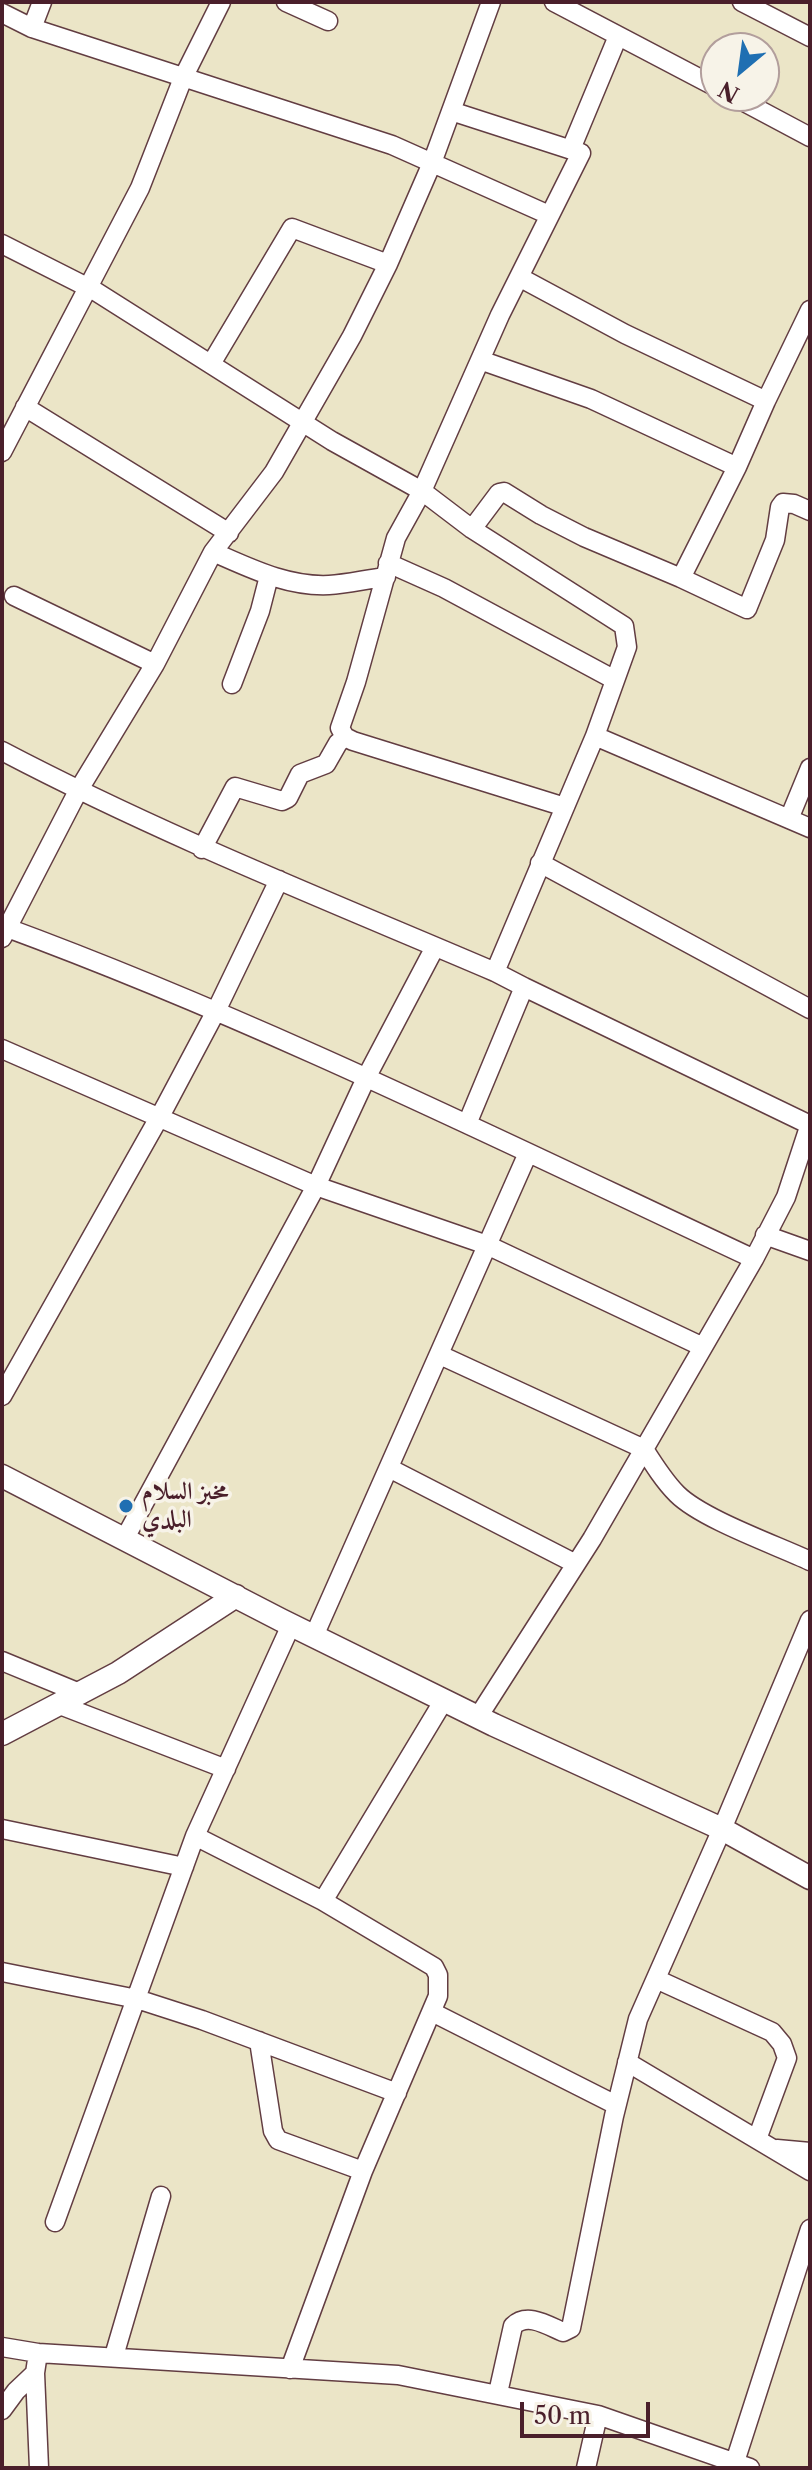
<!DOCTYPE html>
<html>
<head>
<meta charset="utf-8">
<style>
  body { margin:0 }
  #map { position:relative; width:812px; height:2470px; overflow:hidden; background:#ebe5c7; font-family:"Libre Caslon Text",serif }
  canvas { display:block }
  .frame { position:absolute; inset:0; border:4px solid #4a1f2b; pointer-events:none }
  .north { position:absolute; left:700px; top:32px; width:80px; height:80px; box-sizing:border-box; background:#f7f3e8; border:2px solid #b29e9c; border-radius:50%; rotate:209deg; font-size:22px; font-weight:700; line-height:32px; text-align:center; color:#4a1f2b }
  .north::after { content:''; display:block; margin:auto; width:28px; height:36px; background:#1f6fb2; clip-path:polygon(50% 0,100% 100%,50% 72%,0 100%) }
  .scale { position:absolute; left:520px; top:2402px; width:130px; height:36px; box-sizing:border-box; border:4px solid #4a1f2b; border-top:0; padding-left:10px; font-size:24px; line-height:28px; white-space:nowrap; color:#4a1f2b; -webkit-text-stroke:6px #f7f3e8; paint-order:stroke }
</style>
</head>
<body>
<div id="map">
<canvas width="812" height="2470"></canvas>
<div class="frame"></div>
<div class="north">N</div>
<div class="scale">50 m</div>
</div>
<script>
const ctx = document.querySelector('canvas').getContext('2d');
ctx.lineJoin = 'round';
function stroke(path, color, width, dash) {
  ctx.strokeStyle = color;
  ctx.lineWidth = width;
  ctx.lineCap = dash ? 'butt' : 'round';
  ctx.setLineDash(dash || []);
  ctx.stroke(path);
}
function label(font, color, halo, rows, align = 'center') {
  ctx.font = font + ' "Libre Caslon Text",Amiri,serif';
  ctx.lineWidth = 7;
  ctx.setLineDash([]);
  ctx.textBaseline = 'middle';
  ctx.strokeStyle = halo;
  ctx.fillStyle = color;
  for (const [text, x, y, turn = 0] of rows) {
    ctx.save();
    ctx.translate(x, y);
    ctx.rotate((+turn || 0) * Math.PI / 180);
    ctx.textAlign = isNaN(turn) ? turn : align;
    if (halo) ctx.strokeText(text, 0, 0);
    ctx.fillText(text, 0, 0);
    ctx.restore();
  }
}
const minor = new Path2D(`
  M 286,2 L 328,21
  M 554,2 L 716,87
  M 742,2 L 810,37
  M 2,13 L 32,28 L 392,145 L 549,215
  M 32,28 L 42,2
  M 733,96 L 810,137
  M 451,111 L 581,153 L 500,315 L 422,491 L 396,538 L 356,682 L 340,728 L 345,737 L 353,741 L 565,807
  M 571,149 L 618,36
  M 2,244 L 95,291 L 332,441 L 422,491 L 472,529 L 624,626 L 627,647 L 595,736 L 495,972
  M 519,277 L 625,334 L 766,401
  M 480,360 L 591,399 L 737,467
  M 211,364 L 292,228 L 388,264
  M 25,407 L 229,533
  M 2,452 L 140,188 L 183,78 L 221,2
  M 472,529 L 499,493 L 504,492 L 541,515 L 584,537 L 681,578 L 737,467 L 766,401 L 810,310
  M 213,552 C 250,568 287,587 329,585 C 348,584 367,579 386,577
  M 388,563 L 444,588 L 615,680
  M 681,578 L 747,609 L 775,540 L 780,507 L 783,503 L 794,504 L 810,511
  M 14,596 L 155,664
  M 232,684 L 260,611 L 269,576
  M 595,736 L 810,828
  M 2,751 C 162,835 329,901 495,972 L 524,987 L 467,1124
  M 789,819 L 810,768
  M 202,849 L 235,787 L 282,801 L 288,798 L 300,774 L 326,764 L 338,743 L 345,737
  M 540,863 L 810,1009
  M 2,926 C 260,1021 506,1143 754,1259
  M 2,938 L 78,791 L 155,664 L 213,552 L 274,472 L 352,336 L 388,264 L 432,163 L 491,2
  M 524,987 L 810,1125
  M 2,1049 L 316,1186 L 487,1245 L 703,1347
  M 765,1235 L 810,1251
  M 440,1355 L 644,1449 C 654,1465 664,1481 677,1494 C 702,1519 776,1545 810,1561
  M 2,1396 L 165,1107 L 216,1011 L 279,880
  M 389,1468 L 576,1564
  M 125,1538 L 316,1186 L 367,1076 L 435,947
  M 314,1636 L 528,1153
  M 2,1661 L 82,1694
  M 60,1705 L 226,1769
  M 478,1717 L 592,1539 L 754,1259 L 786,1197 L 810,1124
  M 2,1829 L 184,1867
  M 195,1836 L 323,1901 L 434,1967 L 438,1975 L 438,1996 L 363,2171 L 290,2369
  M 323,1901 L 444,1700
  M 2,1972 L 137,1999 L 202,2020 L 397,2093
  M 656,1979 L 772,2032 L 782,2044 L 787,2058 L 757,2139
  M 432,2012 L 616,2105
  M 259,2041 L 273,2131 L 278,2140 L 363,2171
  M 627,2062 L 810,2171
  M 777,2149 L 810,2152
  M 55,2222 L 195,1836 L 291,1625
  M 2,2347 L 38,2353 L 398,2375 L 598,2415 L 750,2468
  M 38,2353 L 35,2373 L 39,2468
  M 114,2356 L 161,2196
  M 498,2393 L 513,2326 C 527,2312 547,2325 563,2332 L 571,2328 L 614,2116 L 638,2019 L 722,1829 L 810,1620
  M 2,2410 L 16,2391 L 35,2373
  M 586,2468 L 598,2415
  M 733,2468 L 810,2229`);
const tertiary = new Path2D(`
  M 2,1476 L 281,1620 L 494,1725 L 722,1829 L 810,1878
  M 2,1734 L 118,1673 L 236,1596`);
const markers = [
  [126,1506,8,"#1f6fb2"]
];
const poiNames = [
  ["مخبز السلام",142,1492],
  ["البلدي",142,1520]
];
stroke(minor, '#623d42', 21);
stroke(tertiary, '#623d42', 25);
stroke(minor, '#fff', 18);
stroke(tertiary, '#fff', 22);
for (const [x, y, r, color] of markers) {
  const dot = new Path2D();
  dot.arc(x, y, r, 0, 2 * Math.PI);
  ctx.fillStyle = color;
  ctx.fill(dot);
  stroke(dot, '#f7f3e8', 3);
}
label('bold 24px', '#4a1f2b', '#f7f3e8', poiNames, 'left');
</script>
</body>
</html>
